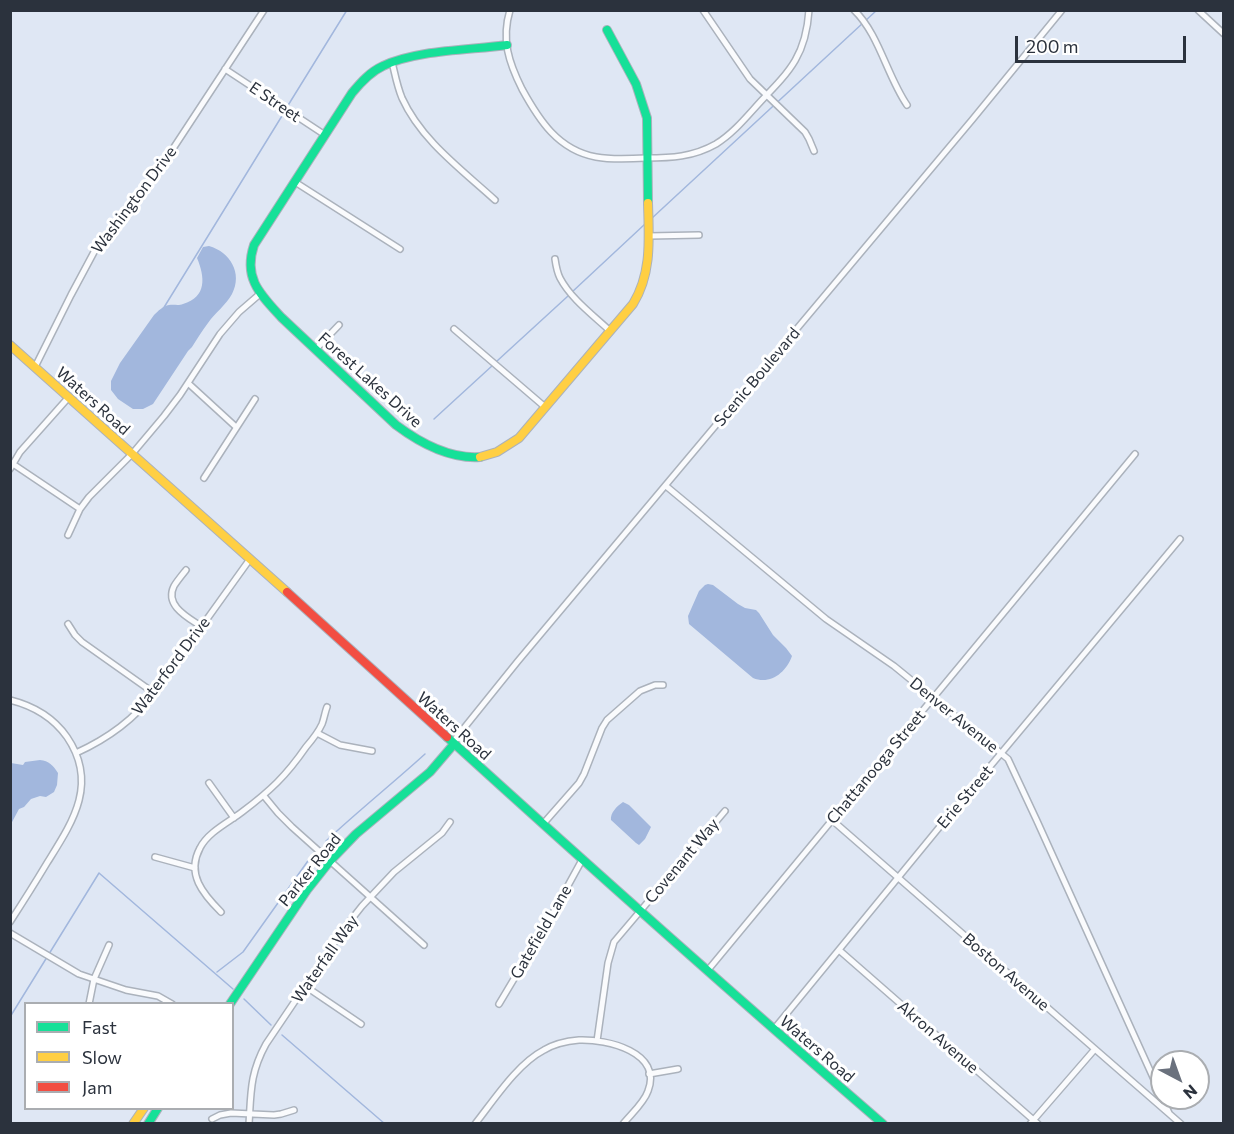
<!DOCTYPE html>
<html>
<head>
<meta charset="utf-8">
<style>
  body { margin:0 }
  #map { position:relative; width:1234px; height:1134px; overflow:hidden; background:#dfe7f4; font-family:Commissioner,sans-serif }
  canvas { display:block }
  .frame { position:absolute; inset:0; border:12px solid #2b323d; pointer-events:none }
  .legend { position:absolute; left:24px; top:1002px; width:210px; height:108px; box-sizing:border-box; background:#fff; border:2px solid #aaadb1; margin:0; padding:8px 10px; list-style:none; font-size:18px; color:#2b323d }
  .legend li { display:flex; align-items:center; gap:12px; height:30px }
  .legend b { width:30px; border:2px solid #aaadb1 }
  .north { position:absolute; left:1150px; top:1050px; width:60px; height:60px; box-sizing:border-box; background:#fff; border:2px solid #aaadb1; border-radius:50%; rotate:139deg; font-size:16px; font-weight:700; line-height:24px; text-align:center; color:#2b323d }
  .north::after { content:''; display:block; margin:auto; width:21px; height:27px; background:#6a717d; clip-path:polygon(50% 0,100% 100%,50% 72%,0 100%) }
  .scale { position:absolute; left:1015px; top:36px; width:171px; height:27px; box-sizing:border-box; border:3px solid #2b323d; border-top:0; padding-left:8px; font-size:18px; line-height:21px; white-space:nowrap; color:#2b323d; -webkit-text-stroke:4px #fff; paint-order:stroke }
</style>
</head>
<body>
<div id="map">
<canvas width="1234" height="1134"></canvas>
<div class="frame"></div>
<ul class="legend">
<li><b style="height:8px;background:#16e098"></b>Fast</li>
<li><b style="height:8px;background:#ffcf43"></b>Slow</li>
<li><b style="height:8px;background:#f24e42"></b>Jam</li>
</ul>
<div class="north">N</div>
<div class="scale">200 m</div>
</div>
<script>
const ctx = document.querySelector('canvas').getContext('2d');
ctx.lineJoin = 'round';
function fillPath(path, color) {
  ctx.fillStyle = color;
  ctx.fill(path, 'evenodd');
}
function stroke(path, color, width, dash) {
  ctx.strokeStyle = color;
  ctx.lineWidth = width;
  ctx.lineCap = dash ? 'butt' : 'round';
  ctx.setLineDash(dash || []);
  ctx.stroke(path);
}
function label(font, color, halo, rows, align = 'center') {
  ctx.font = font + ' Commissioner,sans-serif';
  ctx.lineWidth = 6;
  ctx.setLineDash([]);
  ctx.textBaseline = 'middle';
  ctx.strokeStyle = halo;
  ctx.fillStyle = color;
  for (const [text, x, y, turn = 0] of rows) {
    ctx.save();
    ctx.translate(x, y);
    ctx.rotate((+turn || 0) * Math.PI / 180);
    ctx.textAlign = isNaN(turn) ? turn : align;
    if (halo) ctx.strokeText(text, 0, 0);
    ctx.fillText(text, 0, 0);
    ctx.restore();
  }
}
const water = new Path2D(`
  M 209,246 C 230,252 243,273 232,294 C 226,305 215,313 208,323 C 202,331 197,339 192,347 L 188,351 L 153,404 L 143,409 L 133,409 L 118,399 L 111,390 L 111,381 L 120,363 L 154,315 C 158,311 163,306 169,305 C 174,304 178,306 183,304 C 207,297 205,277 197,258 L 203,247 Z
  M 708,584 L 713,585 L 738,604 L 745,608 L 756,610 L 759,613 L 773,635 L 786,648 L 792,656 C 786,673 770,685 753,678 L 689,624 L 688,616 L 699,591 L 705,585 Z
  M 40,760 C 49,761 53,765 58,773 L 57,785 L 54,792 L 46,797 L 40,796 L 31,799 L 24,807 L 19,809 L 11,824 L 11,763 L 23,765 L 25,762 Z
  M 623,802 L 629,805 L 651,827 L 645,839 L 639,845 L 636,843 L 611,820 C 610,813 617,806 623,802 Z`);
const stream = new Path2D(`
  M 287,107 L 347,10
  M 651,219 L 877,10
  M 572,292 L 645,224
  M 163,309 L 285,111
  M 497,361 L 568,296
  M 434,419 L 493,365
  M 326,841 C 358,811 392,784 425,754
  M 217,972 L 243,952 L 310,858
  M 244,999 L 271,1025
  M 10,1017 L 99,873 L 233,989
  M 282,1035 L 385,1124`);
const street = new Path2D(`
  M 510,10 C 501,40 509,63 522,89 C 539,120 558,150 596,157 C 612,160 629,159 646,158 C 671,158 693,157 716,144 C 734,133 748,115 762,100 C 791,70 806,54 809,10
  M 703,10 L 750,79 L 805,132 L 809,139 L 814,151
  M 854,10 C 879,34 887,76 907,105
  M 1198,10 L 1224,34
  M 392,62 C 395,74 397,86 402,98 C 421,140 461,169 495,200
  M 225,69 L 325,135
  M 295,182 L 400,249
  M 649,236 L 699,235
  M 555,259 C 556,266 557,272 560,278 C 571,299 593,315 610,331
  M 454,329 L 545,407
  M 316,349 L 339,325
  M 35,367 L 71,295 L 101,239 L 119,224 L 157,173 L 264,10
  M 188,383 L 236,427
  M 13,464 L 80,509
  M 10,469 L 20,452 L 68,398
  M 204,478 L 255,399
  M 666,486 L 826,619 L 894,666 L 1008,759 L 1037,821 L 1162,1097
  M 68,535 L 80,509 L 89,497 L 132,454 L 164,416 L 180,395 L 220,334 L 239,312 L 261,293
  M 186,570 C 182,575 177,581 174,586 C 164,606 189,618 202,627
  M 68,624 L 75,635 L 82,642 L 154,693
  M 10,700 C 34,706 53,717 67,737 C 99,784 72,823 47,863 C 35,883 23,902 10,922
  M 317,733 L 340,745 L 372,751
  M 454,744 L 456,738 L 518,661 L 972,120 L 1062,10
  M 76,753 C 107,739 133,721 154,693 L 250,559
  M 209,783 L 234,818
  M 264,796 L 278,813 L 292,827 L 424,945
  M 832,820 L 1181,1124
  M 543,824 L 579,783 L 584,774 L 602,728 L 607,720 L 640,691 L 655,685 L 663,685
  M 155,857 L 195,868
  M 221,912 C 203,894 186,874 200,848 C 208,832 229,822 242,812 C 270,791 286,776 306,747 C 312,740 318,733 322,724 C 324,719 325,712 327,707
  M 10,933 L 79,974 L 126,990 L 158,996 L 172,1004
  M 839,950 L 1038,1124
  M 708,970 L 1135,454
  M 305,986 L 361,1024
  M 89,1004 L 94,979 L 109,945
  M 499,1004 L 548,922 L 582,860
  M 774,1029 L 942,824 L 1180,539
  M 597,1041 L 608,963 L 614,942 L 725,811
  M 649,1074 L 678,1069
  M 1162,1098 L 1169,1113
  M 212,1119 L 220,1115 L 231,1113 L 274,1115 L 281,1114 L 294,1110
  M 249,1124 C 251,1092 250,1073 266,1044 L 343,930 L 362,906 L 394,872 L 442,833 L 450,822
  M 475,1124 C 494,1100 517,1064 544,1050 C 554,1044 567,1041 579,1040 C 607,1039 663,1052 648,1091 C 644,1103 631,1114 623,1124
  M 1030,1124 L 1095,1049`);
const fast = new Path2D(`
  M 607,30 L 636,84 L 647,118 L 648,203
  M 480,457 C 449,459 420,443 396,425 L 281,317 C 260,294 243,278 254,245 L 352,93 C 361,82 370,72 383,66 C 415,50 471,50 507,45
  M 447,737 C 591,868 736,997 883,1124
  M 230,1004 L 307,890 L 330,861 L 356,834 L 430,772 L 454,744
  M 148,1124 L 158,1108`);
const slow = new Path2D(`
  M 10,345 L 287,592
  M 480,457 L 497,452 L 519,438 L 633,304 C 652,273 649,239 648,203
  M 133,1124 L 144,1108`);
const jam = new Path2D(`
  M 287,592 L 447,737`);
const streetNames = [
  ["E Street",275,102,34],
  ["Washington Drive",134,200,-53],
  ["Scenic Boulevard",757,377,-50],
  ["Forest Lakes Drive",370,380,42],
  ["Waters Road",93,401,42],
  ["Waterford Drive",171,666,-53],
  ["Denver Avenue",954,715,39],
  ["Waters Road",454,726,42],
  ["Chattanooga Street",876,767,-50],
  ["Erie Street",965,797,-50],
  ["Covenant Way",682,861,-50],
  ["Parker Road",310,870,-51],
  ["Gatefield Lane",541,932,-60],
  ["Waterfall Way",325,959,-55],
  ["Boston Avenue",1006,972,41],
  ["Akron Avenue",938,1037,41],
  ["Waters Road",817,1049,41]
];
fillPath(water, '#a2b7dd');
stroke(stream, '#a2b7dd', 1.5);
stroke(street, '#abb2bc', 8);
stroke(fast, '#abb2bc', 10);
stroke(slow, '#abb2bc', 10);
stroke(jam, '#abb2bc', 10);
stroke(street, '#fafbfd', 5);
stroke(fast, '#16e098', 8);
stroke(slow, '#ffcf43', 8);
stroke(jam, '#f24e42', 8);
label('16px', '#2b323d', '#fff', streetNames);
</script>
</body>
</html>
